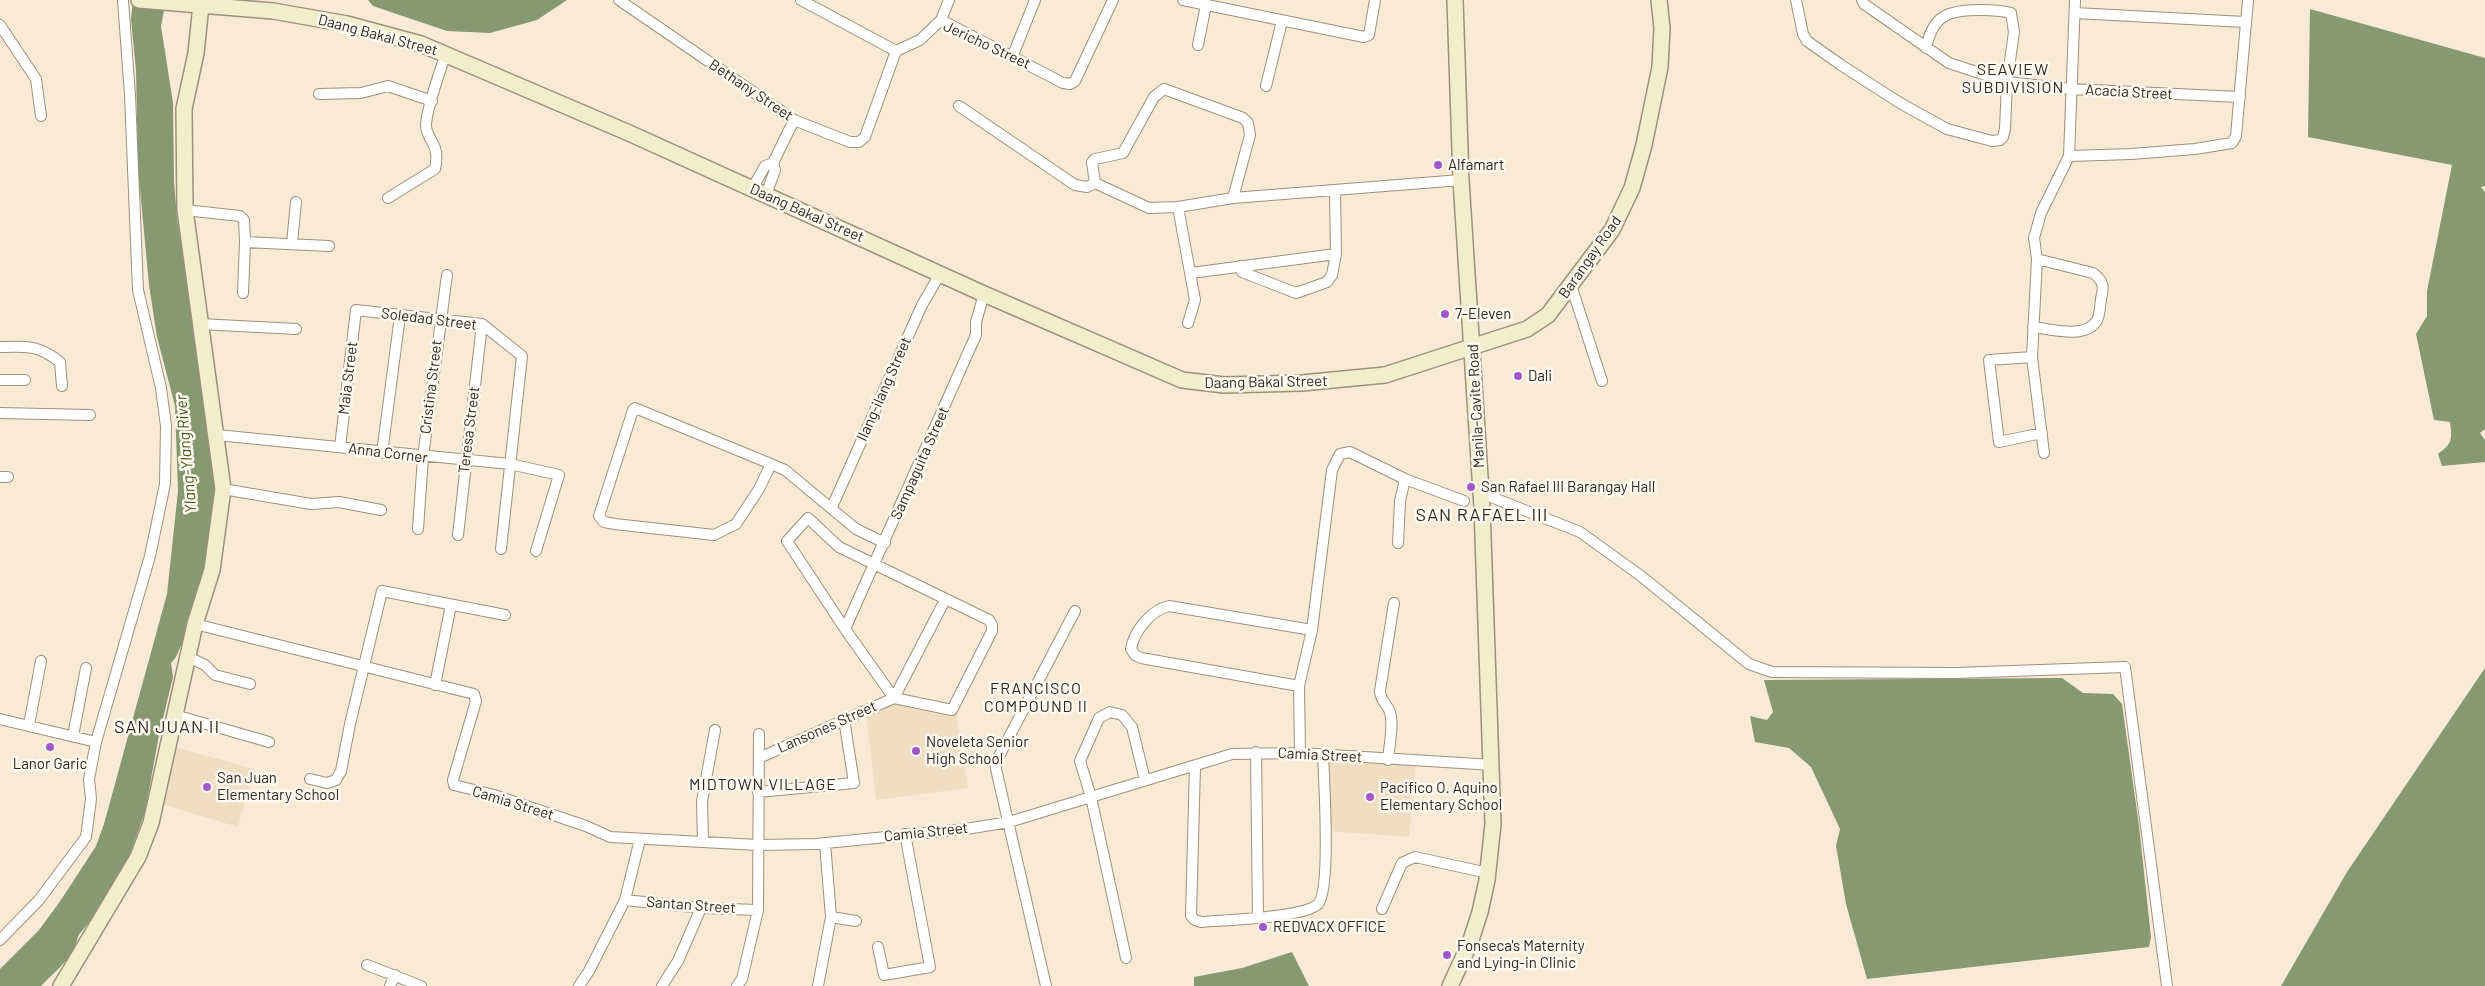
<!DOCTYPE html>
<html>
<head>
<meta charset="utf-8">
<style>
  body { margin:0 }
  canvas { display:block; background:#f9ead5 }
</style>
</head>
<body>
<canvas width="2485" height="986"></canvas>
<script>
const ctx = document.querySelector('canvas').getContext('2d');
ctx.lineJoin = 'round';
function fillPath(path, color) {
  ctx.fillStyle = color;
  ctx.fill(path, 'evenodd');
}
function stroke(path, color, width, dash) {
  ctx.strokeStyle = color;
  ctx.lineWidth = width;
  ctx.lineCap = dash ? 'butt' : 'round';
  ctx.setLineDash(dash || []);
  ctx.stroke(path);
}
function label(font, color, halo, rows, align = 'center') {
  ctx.font = font + ' Barlow,sans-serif';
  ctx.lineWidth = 5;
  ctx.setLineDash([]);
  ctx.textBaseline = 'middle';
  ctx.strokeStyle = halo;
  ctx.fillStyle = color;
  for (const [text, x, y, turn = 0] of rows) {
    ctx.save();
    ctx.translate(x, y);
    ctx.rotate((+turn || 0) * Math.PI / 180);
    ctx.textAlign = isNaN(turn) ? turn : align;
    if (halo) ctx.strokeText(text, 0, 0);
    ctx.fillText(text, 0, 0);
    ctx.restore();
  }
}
const built = new Path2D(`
  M 894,703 L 956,713 L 968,788 L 876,800 L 866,714 Z
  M 175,747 L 254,769 L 238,827 L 161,804 Z
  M 1326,759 L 1416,762 L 1409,837 L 1328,831 Z`);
const water = new Path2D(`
  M 133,0 L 166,0 L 161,26 L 173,103 L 174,182 L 177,218 L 217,479 L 208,563 L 187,632 L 176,657 L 171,663 L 173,677 L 159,735 L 145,812 L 136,837 L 119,884 L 78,936 C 75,957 55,971 41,986 L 0,986 L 0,969 L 39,930 L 61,900 L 96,846 L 104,824 L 167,594 L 178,491 L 175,406 L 157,337 L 149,285 L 138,168 L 136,70 L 131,19 Z
  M 368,0 L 567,0 L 537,20 L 490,33 L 447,31 L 373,6 Z
  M 2310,9 L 2485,58 L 2485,186 L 2481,187 L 2485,192 L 2485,429 L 2480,433 L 2485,440 L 2485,462 L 2442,466 L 2438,454 C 2453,443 2452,439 2450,422 L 2434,420 L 2416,334 L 2427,316 L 2427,291 L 2452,165 L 2308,137 Z
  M 2485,668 L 2485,986 L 2281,986 L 2347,872 Z
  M 2062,678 L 2083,693 L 2113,694 L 2122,704 L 2139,826 L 2151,937 L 2149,947 L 1867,979 L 1846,904 L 1836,846 L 1840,829 L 1811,767 L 1789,748 L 1755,742 L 1750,716 L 1767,720 L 1773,712 L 1764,680 Z
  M 1292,952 L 1309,986 L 1194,986 L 1194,977 L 1242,968 Z`);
const street = new Path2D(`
  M 619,0 L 794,120 L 850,142 L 859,142 L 865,137 L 896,51
  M 801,0 L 896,51 L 920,40 L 941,20 L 1063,83 L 1070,84 L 1075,81 L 1113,0
  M 1183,0 L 1364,37 L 1369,35 L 1375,0
  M 1796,0 L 1803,34 L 1807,41 L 1841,65 L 1900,103 L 1947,129 L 1992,141 L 2000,140 L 2003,137 L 2005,129 L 2007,82 L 2014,32 L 2011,13 C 2000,10 1990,10 1980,10 C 1948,10 1933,15 1926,48
  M 1862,0 L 1864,4 L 1949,63 L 2007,82 L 2071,89 L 2240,97
  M 2075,13 L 2245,22
  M 941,20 L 949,0
  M 0,25 L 36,79 L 41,116
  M 1198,45 L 1206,5
  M 1013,55 L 1035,0
  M 1266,86 L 1282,21
  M 319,94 L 361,93 L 388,86 L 432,101
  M 959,106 L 1075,185 L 1087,187 L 1095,183 L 1149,208 L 1178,207 L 1233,198 L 1461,180
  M 2069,156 L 2131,154 L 2195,149 L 2232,143 L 2236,136 L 2248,0
  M 1095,183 L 1092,162 L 1095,159 L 1123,153 L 1154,97 L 1164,89 L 1243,118 L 1248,123 L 1250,135 L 1233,198
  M 752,189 L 765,166 L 773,163 L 794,120
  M 766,195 L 775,170 L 773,163
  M 388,198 L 435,169 C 441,142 426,141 426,125 C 427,106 440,72 446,53
  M 1178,207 L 1195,300 L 1188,323
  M 185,210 L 240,216 L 244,220 L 245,242
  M 292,243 L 296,202
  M 1240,266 L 1242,272 L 1296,293 L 1327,282 L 1332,275 L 1336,254 L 1335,190
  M 1191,273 L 1336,254
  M 1571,285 L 1602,381
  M 243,293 L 245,242 L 329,246
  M 200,324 L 296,329
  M 2033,327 C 2050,329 2084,339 2096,322 C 2100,317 2100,306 2101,299 C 2104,287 2104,281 2093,273 L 2037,259
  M 0,347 C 27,346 38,345 60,362 L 62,386
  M 2032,357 L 1989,360 L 1999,442 L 2042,433
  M 0,380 L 25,380
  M 0,413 L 90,415
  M 217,435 L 510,464 L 559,475 L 536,551
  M 340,447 L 356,310 L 482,324 L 522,356 L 501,549
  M 382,453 L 400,316
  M 2044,453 L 2032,357 L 2037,259 L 2034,238 L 2041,213 L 2069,156 L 2075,0
  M 771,464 L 759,489 L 736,524 L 714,535 L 615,524 L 604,522 L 599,516 L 633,410 L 635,408 L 771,464 L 785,470 L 856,529 L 885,543
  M 0,477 L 8,477
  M 223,489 L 311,504 L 339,502 L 381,510
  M 1481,493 L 1580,532 L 1641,576 L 1749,664 L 1772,672 L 1956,673 L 2125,667 L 2167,986
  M 832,507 L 922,305 L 940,274
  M 808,518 L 839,547 L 989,620 L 992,625 L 992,631 L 952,710 L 894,698 L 845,629 L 787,541 Z
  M 418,529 L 423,457 L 447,275
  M 458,535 L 482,324
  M 1398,543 L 1400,501 L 1405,479
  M 195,624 L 474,694 L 476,701 L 453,780 L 454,785 L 494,795 L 586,826 L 610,837 L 758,845 L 816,844 L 966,829 L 1009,822 L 1232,754 L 1300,753 L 1493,765
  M 845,629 L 976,335 L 976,322 L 984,294
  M 188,657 L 205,665 L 215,675 L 250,684
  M 435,685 L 451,605
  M 1299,686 L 1141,658 L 1135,655 L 1131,649 C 1134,631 1151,610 1169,606 L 1312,630
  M 894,698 L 945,600
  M 175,715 L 269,742
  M 0,719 L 96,742
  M 29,725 L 41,661
  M 73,736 L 86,668
  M 1256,752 L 1258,918
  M 1300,753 L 1299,686 L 1312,630 L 1332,470 L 1340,454 L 1350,452 L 1405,479 L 1464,501
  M 759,758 L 894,698
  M 1388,760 C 1389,746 1394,725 1390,712 C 1387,704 1380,700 1380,691 L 1394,603
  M 1195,766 L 1191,916 L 1195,920 L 1201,922 C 1224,920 1304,918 1318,904 C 1331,890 1324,779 1323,755
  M 310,779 L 327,783 L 336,780 L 341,771 L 350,724 L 382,591 L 505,615
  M 758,792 L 854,783 L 844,719
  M 703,842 L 702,801 L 715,730
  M 625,900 L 701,908 L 758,910
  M 1382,909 L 1402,863 L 1415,857 L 1488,873
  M 831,917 L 856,921
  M 0,940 L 39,900 L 86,837 L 91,799 L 89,779 L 96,742 L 150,556 L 165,484 L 166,426 L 161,388 L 138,290 L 130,95 L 123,0
  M 878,947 L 884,975 L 930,967 L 905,834
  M 1126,958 L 1091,797 L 1080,761 L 1099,718 L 1110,712 L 1122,715 L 1132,727 L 1145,780
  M 367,965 L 421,986
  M 390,986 L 395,975
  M 579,986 L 589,971 L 625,900 L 640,839
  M 662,986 L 678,961 L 701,908
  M 737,986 L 742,979 L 758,910 L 759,734
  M 818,986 L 831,917 L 825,843
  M 1046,986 L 996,769 L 996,762 L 1075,611`);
const secondary = new Path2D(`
  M 139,0 L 273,11 L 347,24 L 421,44 L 629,133 L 984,294 L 1182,380 L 1224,385 L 1302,383 L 1385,375 L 1527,329 L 1548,315 L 1612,230 L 1632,188 L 1644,145 L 1660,67 L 1662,28 L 1659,0
  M 61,986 L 138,857 L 151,823 L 195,624 L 212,570 L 223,489 L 185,210 L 184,109 L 196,53 L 201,5
  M 1450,986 L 1470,943 L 1480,912 L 1487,880 L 1493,824 L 1482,508 L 1461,180 L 1455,0`);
const markers = [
  [1438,165,5,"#a057ca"],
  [1445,314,5,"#a057ca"],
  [1518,376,5,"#a057ca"],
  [1471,487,5,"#a057ca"],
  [50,747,5,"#a057ca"],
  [916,751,5,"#a057ca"],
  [207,787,5,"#a057ca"],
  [1370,797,5,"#a057ca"],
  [1263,927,5,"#a057ca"],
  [1447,955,5,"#a057ca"]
];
const streetNames = [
  ["Daang Bakal Street",378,35,15],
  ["Jericho Street",987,45,25],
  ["Bethany Street",751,90,34],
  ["Acacia Street",2129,92,3],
  ["Daang Bakal Street",807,213,24],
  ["Barangay Road",1590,257,-55],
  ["Soledad Street",429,319,7],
  ["Maia Street",348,378,-83],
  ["Daang Bakal Street",1266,382,-1],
  ["Cristina Street",431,387,-83],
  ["Ilang-ilang Street",884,389,-66],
  ["Manila-Cavite Road",1476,406,-93],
  ["Teresa Street",469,430,-83],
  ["Anna Corner",388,453,7],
  ["Sampaguita Street",920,463,-66],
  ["Lansones Street",827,727,-24],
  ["Camia Street",1320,755,3],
  ["Camia Street",513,803,17],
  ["Camia Street",926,832,-6],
  ["Santan Street",691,905,4]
];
const poiNames = [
  ["Alfamart",1448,165],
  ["7-Eleven",1455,314],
  ["Dali",1528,376],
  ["San Rafael III Barangay Hall",1481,487],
  ["Noveleta Senior",926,742],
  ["High School",926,759],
  ["Lanor Garic",50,764,"center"],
  ["San Juan",217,778],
  ["Elementary School",217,795],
  ["Pacifico O. Aquino",1380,788],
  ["Elementary School",1380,805],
  ["REDVACX OFFICE",1273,927],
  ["Fonseca's Maternity",1457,946],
  ["and Lying-in Clinic",1457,963]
];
const neighbourhoodNames = [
  ["SEAVIEW",2013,70],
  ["SUBDIVISION",2013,88],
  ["FRANCISCO",1036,689],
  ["COMPOUND II",1036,707],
  ["MIDTOWN VILLAGE",763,785]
];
const waterNames = [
  ["Ylang-Ylang River",186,454,-95]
];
const quarterNames = [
  ["SAN RAFAEL III",1482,515],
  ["SAN JUAN II",167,727]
];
fillPath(built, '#f0dec2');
fillPath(water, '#869970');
stroke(street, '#9d907c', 12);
stroke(secondary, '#9d907c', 18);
stroke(street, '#fff', 10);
stroke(secondary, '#f2eecb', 15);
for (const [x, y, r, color] of markers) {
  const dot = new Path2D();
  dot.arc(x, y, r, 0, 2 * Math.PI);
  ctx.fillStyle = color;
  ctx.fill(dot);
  stroke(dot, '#fff9f0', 2);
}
label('15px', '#2d2820', '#fff9f0', streetNames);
label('15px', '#2d2820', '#fff9f0', poiNames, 'left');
ctx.letterSpacing = '1px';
label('16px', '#2d2820', '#fff9f0', neighbourhoodNames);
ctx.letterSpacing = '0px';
label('italic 16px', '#435c1f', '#fff9f0', waterNames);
ctx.letterSpacing = '1px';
label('18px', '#2d2820', '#fff9f0', quarterNames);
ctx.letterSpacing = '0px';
</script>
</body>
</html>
